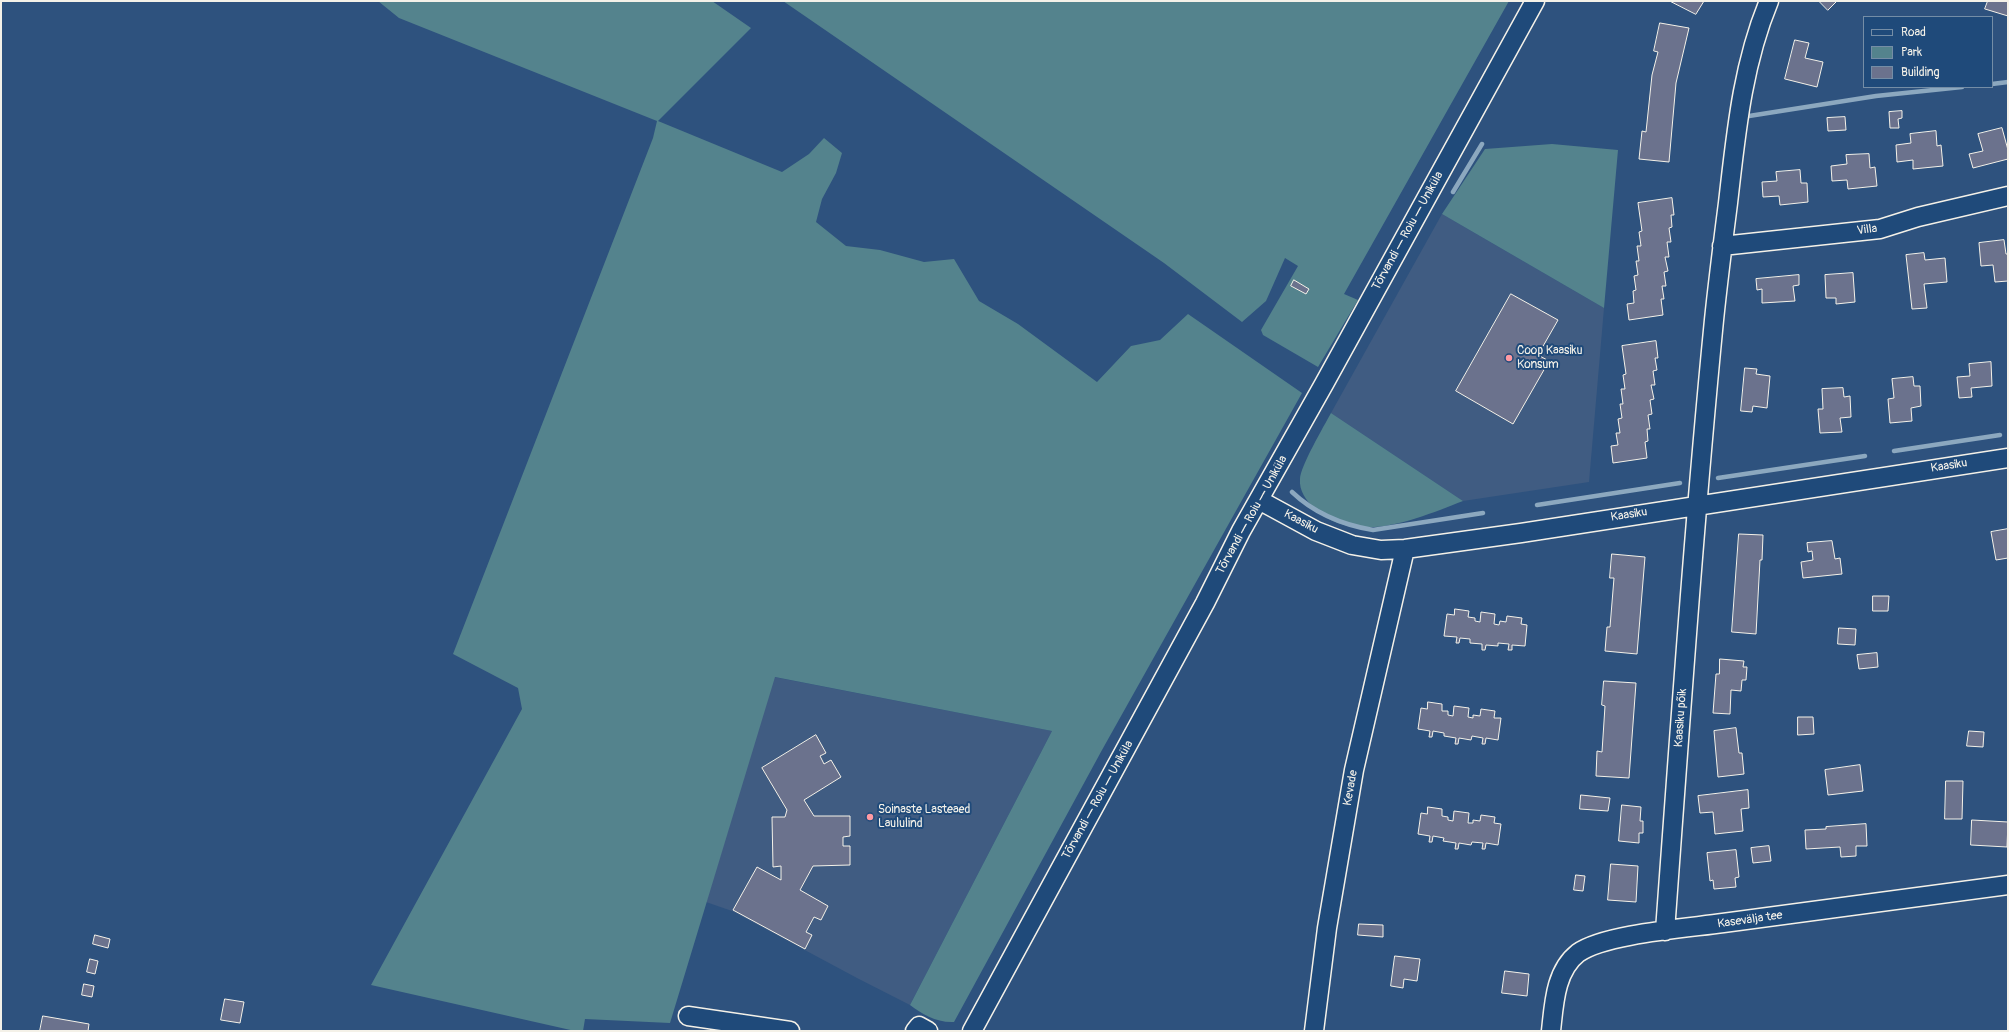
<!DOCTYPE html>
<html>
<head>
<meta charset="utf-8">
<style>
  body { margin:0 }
  #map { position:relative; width:2009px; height:1032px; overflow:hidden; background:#2e527e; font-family:Pangolin,sans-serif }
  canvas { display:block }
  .frame { position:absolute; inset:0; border:2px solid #f4f1e8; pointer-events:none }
  .legend { position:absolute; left:1863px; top:16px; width:130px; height:72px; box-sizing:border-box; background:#1f4a7a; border:1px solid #748da6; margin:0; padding:5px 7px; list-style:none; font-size:12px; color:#f4f1e8 }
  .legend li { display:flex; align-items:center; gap:8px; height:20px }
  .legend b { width:20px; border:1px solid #748da6 }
</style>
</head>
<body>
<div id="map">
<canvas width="2009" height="1032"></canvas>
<div class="frame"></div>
<ul class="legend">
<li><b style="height:5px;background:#1f4a7a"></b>Road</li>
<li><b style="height:11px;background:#54838d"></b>Park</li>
<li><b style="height:11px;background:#6b728d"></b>Building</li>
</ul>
</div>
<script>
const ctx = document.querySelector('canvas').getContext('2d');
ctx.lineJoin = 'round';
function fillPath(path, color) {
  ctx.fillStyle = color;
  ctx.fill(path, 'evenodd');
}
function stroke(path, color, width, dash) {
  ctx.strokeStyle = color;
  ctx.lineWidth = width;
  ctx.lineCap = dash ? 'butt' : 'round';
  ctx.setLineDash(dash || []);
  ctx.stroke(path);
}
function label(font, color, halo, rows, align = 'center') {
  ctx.font = font + ' Pangolin,sans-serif';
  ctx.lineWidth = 4;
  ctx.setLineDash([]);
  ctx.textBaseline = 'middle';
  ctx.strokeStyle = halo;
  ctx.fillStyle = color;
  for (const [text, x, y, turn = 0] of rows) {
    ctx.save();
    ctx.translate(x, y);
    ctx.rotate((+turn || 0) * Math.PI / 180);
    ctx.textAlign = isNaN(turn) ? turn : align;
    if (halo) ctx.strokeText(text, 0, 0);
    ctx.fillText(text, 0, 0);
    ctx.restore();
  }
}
const built = new Path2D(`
  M 1442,214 L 1604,308 L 1589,482 L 1463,501 L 1331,413 Z
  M 774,677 L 1052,731 L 910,1005 L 857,978 L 732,911 L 706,902 Z`);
const green = new Path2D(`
  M 378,1 L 712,1 L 751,28 L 658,121 L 782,172 L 809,154 L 824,138 L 842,153 L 836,173 L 822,199 L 816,222 L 846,246 L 880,250 L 924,262 L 954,259 L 979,301 L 1018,324 L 1097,382 L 1131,346 L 1160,340 L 1188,314 L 1302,393 L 1102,750 L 954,1022 C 937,1023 922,1014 910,1005 L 1052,731 L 775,677 L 670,1023 L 585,1019 L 583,1031 L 575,1031 L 371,985 L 522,709 L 518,688 L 453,654 L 653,138 L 657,121 L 399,18 Z
  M 783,1 L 1509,1 L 1344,294 L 1358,300 L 1318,367 L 1263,335 L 1261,330 L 1298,266 L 1285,258 L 1266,301 L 1242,322 L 1164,263 Z
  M 1552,144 L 1618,150 L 1604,308 L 1442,214 L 1485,149 Z
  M 1331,413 L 1463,501 C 1419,518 1354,547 1314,508 C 1306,500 1299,491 1300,479 C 1300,467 1324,426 1331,413 Z`);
const stream = new Path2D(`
  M 1992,84 L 2008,82
  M 1749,116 L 1876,96 L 1962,87
  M 1453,192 L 1482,144
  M 1894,451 L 2000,435
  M 1718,478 L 1865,456
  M 1292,492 C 1314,513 1343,525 1373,530 L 1483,513
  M 1537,505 L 1680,483`);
const building = new Path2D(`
  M 1670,1 L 1704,1 L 1696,14 Z
  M 1819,1 L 1837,1 L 1828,10 Z
  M 1988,1 L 2008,1 L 2008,16 L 1985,9 Z
  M 1660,23 L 1689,28 L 1676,83 L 1669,162 L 1639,159 L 1642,131 L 1646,132 L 1652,75 L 1658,52 L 1654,51 Z
  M 1795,40 L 1809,43 L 1805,58 L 1823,62 L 1817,87 L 1785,79 Z
  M 1902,111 L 1902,118 L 1898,119 L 1899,128 L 1890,128 L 1889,112 Z
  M 1845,117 L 1846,130 L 1828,131 L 1827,118 Z
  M 2002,128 L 2008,150 L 2008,159 L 1973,168 L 1969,154 L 1983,151 L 1978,134 Z
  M 1936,131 L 1937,146 L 1941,145 L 1943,166 L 1913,169 L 1913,160 L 1897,162 L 1896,145 L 1911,143 L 1910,134 Z
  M 1869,154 L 1870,168 L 1875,167 L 1877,186 L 1848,189 L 1847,180 L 1832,181 L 1831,166 L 1847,164 L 1846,155 Z
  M 1800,170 L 1801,183 L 1807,183 L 1808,202 L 1780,205 L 1779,196 L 1763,197 L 1762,182 L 1777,181 L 1776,172 Z
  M 1672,198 L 1674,215 L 1671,215 L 1672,227 L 1669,228 L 1671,242 L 1667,242 L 1669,257 L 1665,257 L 1668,271 L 1664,272 L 1666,286 L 1662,286 L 1664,299 L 1661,299 L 1663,315 L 1629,320 L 1627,304 L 1634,303 L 1633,291 L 1636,290 L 1634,276 L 1638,275 L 1636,261 L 1639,261 L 1637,246 L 1641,246 L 1639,232 L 1642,231 L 1638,203 Z
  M 2004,240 L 2006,254 L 2008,254 L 2008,281 L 1995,282 L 1993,265 L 1981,266 L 1979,243 Z
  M 1924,253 L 1925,260 L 1945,258 L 1947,282 L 1924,284 L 1927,308 L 1912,309 L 1906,255 Z
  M 1853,273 L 1855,302 L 1836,304 L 1836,298 L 1826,298 L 1825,275 Z
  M 1799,275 L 1799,285 L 1793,286 L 1795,301 L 1762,303 L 1762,289 L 1757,290 L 1756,279 Z
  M 1294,280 L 1309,289 L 1306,294 L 1291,286 Z
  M 1511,294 L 1558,320 L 1538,355 L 1549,361 L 1513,424 L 1456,391 Z
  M 1656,341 L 1658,358 L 1655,358 L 1657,370 L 1653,371 L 1655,385 L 1651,385 L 1654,399 L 1650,400 L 1652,414 L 1648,415 L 1650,429 L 1647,429 L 1648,441 L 1645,442 L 1647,458 L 1613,463 L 1611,446 L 1618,445 L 1616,433 L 1620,433 L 1618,419 L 1622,418 L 1620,404 L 1623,404 L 1621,389 L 1625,389 L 1623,375 L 1626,374 L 1622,346 Z
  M 1991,362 L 1992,386 L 1971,388 L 1972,397 L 1959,398 L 1957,377 L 1970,376 L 1969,364 Z
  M 1745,368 L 1757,369 L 1756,374 L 1770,376 L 1767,408 L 1753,406 L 1752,412 L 1741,411 Z
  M 1913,377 L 1914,386 L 1920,386 L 1921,406 L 1911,408 L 1912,421 L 1890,423 L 1888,399 L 1894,398 L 1892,379 Z
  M 1843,388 L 1844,397 L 1850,396 L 1851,417 L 1840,418 L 1842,432 L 1820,433 L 1818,409 L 1823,409 L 1822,389 Z
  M 2008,529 L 2008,558 L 1996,560 L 1991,532 Z
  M 1739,534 L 1763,535 L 1762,560 L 1760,560 L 1756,634 L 1732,632 Z
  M 1832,541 L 1835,559 L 1840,558 L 1842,574 L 1803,578 L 1801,562 L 1813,560 L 1812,551 L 1808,552 L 1807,543 Z
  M 1612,554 L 1645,557 L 1637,654 L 1605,651 L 1607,627 L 1610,627 L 1614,578 L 1610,578 Z
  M 1873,596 L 1889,596 L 1888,611 L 1873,611 Z
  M 1455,609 L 1469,611 L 1468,617 L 1475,618 L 1475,621 L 1480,622 L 1481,612 L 1495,614 L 1494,624 L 1499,625 L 1500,621 L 1506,622 L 1507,616 L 1522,618 L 1521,624 L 1527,625 L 1525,646 L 1512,645 L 1512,650 L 1508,650 L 1509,644 L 1498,643 L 1498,646 L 1486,645 L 1485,650 L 1482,650 L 1482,644 L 1470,643 L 1470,639 L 1460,638 L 1459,643 L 1456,643 L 1457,637 L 1444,636 L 1447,614 L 1454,615 Z
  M 1839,628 L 1856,629 L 1855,645 L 1838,644 Z
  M 1877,653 L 1878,667 L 1859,669 L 1857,655 Z
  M 1720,659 L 1744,661 L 1743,667 L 1747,667 L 1746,680 L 1742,680 L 1741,691 L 1731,690 L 1730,714 L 1713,713 L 1716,674 L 1719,674 Z
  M 1604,681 L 1636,683 L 1629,778 L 1596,776 L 1597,751 L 1602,752 L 1605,706 L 1602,705 Z
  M 1428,702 L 1442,704 L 1442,711 L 1448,711 L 1448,715 L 1453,716 L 1454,706 L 1469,708 L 1468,717 L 1473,718 L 1473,715 L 1480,716 L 1481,709 L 1495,711 L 1494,718 L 1501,718 L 1498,740 L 1486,738 L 1485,744 L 1482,744 L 1483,738 L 1472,736 L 1471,740 L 1459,738 L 1458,744 L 1455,744 L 1456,738 L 1444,736 L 1444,733 L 1433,731 L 1432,737 L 1429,737 L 1430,731 L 1418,729 L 1421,708 L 1427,709 Z
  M 1798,717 L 1813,717 L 1814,734 L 1798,735 Z
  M 1736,728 L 1739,753 L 1742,753 L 1744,774 L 1718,777 L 1714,731 Z
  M 1969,731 L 1984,732 L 1983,747 L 1967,746 Z
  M 816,735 L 826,753 L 820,756 L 824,764 L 831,760 L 841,777 L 804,800 L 814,816 L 850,816 L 850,836 L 843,837 L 843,846 L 850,846 L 850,865 L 813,866 L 800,890 L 828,906 L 821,920 L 814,917 L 806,932 L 812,935 L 805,949 L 733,910 L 757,867 L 781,880 L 781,866 L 773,867 L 772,817 L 785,817 L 787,810 L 762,768 Z
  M 1860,765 L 1863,791 L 1828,795 L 1825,770 Z
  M 1946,781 L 1963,781 L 1962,819 L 1945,819 Z
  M 1748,790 L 1749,808 L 1741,809 L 1743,831 L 1715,834 L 1713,812 L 1700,813 L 1698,796 Z
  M 1581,795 L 1610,798 L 1608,811 L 1580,809 Z
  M 1622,805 L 1641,807 L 1640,821 L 1643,821 L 1643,833 L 1639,833 L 1639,843 L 1619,841 Z
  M 1428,807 L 1442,809 L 1442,816 L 1448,817 L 1448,820 L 1453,821 L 1454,811 L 1469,813 L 1468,823 L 1473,823 L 1473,820 L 1480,821 L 1481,815 L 1495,817 L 1494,823 L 1501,824 L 1498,845 L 1486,843 L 1485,849 L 1482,849 L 1483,843 L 1472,842 L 1471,845 L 1459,843 L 1458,849 L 1455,849 L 1456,843 L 1443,841 L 1444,838 L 1433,836 L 1432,842 L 1429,842 L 1430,836 L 1418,834 L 1421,813 L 1427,814 Z
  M 1972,820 L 2008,822 L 2007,847 L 1971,845 Z
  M 1866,824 L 1867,846 L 1856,846 L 1856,856 L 1841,857 L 1840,847 L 1806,849 L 1805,830 L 1826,829 L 1826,827 Z
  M 1769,846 L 1771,861 L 1753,863 L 1751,848 Z
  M 1736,850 L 1739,877 L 1735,878 L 1736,887 L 1714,889 L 1713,880 L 1710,881 L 1707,853 Z
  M 1611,864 L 1638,866 L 1636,902 L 1608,900 Z
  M 1576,875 L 1585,876 L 1583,891 L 1574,890 Z
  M 1359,924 L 1383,925 L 1383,937 L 1358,935 Z
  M 95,935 L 110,939 L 108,948 L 93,944 Z
  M 1395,956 L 1420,959 L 1417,981 L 1404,979 L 1403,988 L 1391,986 Z
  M 90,959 L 98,961 L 95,974 L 87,972 Z
  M 1505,971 L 1529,974 L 1527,996 L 1502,993 Z
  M 84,984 L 94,986 L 92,997 L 82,995 Z
  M 225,999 L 244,1002 L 240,1023 L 221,1020 Z
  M 43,1016 L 89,1024 L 88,1031 L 40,1031 Z`);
const minor = new Path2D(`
  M 1722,246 L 1880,229 L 1918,217 L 2008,196
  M 1259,500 L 1316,531 L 1352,545 L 1381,550 L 1405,549 L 1521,533 L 2008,458
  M 1665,931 C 1680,727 1694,524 1714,320 C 1718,281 1723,242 1728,203 C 1736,134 1742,66 1769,1
  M 688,1016 L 790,1031
  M 915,1031 L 919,1026 L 928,1031
  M 972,1031 L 1205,603 L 1241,531 L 1324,384 L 1535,1
  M 1314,1031 L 1327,928 L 1354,770 L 1405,549
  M 1551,1031 C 1554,1004 1555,971 1578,953 C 1604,934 1688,928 1723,923 C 1818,911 1913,898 2008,885`);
const markers = [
  [1509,358,4,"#ff9aa2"],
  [870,817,4,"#ff9aa2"]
];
const streetNames = [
  ["Villa",1867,230,-7],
  ["Tõrvandi — Roiu — Uniküla",1408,231,-61],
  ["Kaasiku",1949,466,-9],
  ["Tõrvandi — Roiu — Uniküla",1252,515,-61],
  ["Kaasiku",1629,515,-9],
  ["Kaasiku",1301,522,28],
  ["Kaasiku põik",1681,718,-86],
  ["Kevade",1351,788,-80],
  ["Tõrvandi — Roiu — Uniküla",1098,800,-61],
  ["Kasevälja tee",1750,920,-8]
];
const poiNames = [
  ["Coop Kaasiku",1517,351],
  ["Konsum",1517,365],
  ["Soinaste Lasteaed",878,810],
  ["Laululind",878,824]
];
fillPath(built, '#405c82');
fillPath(green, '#54838d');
stroke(stream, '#8ca8bf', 4.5);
fillPath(building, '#6b728d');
stroke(building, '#f4f1e8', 1);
stroke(minor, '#f4f1e8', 21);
stroke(minor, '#1f4a7a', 18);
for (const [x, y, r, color] of markers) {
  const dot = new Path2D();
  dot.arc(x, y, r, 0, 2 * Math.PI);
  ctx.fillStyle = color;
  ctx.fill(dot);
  stroke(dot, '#1f4a7a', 1.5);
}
label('12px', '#f4f1e8', '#1f4a7a', streetNames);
label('12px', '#f4f1e8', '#1f4a7a', poiNames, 'left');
</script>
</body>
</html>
